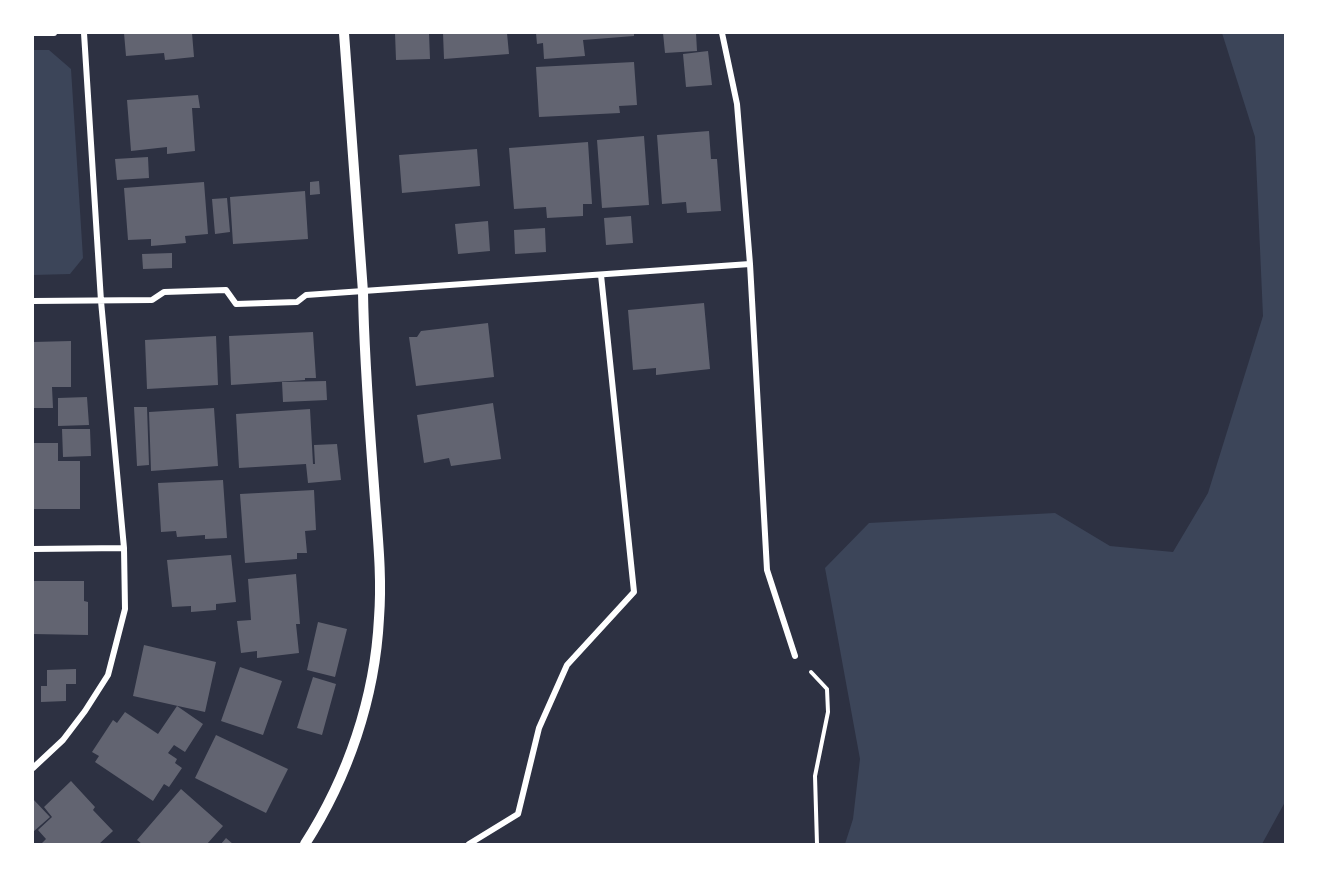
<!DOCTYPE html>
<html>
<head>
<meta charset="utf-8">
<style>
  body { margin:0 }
  #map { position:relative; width:1318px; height:877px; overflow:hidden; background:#2d3142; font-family:Jost,sans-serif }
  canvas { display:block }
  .frame { position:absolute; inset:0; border:34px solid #fff; pointer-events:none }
</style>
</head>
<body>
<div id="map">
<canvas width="1318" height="877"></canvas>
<div class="frame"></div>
</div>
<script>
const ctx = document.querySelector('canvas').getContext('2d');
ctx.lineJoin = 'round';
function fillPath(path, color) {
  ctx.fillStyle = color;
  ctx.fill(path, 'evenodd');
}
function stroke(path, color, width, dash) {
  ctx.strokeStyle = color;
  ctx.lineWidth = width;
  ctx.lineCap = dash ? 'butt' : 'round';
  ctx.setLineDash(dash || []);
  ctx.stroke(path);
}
const green = new Path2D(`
  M 1222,33 L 1285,33 L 1285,802 L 1262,844 L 845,844 L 853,819 L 860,759 L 825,568 L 869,523 L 1055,513 L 1110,546 L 1173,552 L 1208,493 L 1263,316 L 1255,137 Z
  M 33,50 L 49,50 L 71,69 L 83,258 L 70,274 L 33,275 Z`);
const building = new Path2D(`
  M 124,33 L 192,33 L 194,57 L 165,60 L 164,53 L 126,56 Z
  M 395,33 L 429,33 L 430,59 L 396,60 Z
  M 443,33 L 507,33 L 509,54 L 444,59 Z
  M 536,33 L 634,33 L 634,36 L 583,40 L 585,56 L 544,59 L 543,43 L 537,44 Z
  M 663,33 L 696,33 L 697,51 L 665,53 Z
  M 708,51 L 712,85 L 686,87 L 683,54 Z
  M 634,62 L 637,105 L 619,106 L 620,113 L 539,117 L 536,67 Z
  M 198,95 L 200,108 L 192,108 L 195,151 L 167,154 L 167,147 L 131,151 L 127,100 Z
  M 709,131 L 711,159 L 717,159 L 721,211 L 687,213 L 686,202 L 662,204 L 657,135 Z
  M 644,136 L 649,205 L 602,208 L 597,140 Z
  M 588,142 L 592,204 L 583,204 L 583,216 L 547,218 L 546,207 L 514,209 L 509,148 Z
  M 477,149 L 480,186 L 402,193 L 399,155 Z
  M 148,157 L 149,178 L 117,180 L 115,159 Z
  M 319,181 L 320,194 L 310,195 L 310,182 Z
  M 204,182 L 208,234 L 185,236 L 186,243 L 151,246 L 151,239 L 128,240 L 124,188 Z
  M 305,191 L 308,239 L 233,244 L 230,197 Z
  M 227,198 L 230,232 L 215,234 L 212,199 Z
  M 631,216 L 633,243 L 606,245 L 604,218 Z
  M 488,221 L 490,251 L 458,254 L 455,224 Z
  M 545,228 L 546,252 L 515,254 L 514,230 Z
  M 172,253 L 172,268 L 143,269 L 142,254 Z
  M 704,303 L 710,369 L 656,375 L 656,368 L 633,370 L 628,310 Z
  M 488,323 L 494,377 L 416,386 L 409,337 L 417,337 L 421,331 Z
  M 313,332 L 316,378 L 305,378 L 305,380 L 231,385 L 229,336 Z
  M 216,336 L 218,385 L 147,389 L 145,340 Z
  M 71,341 L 71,387 L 52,387 L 53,408 L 33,408 L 33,342 Z
  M 326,381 L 327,400 L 283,402 L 282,382 Z
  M 87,397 L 89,425 L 58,426 L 58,398 Z
  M 493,403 L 501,459 L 451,466 L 449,458 L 424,463 L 417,415 Z
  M 134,407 L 147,407 L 149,465 L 137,466 Z
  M 214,408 L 218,466 L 151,471 L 149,412 Z
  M 310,409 L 313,464 L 315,464 L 314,445 L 337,444 L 341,480 L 308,483 L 306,464 L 239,468 L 236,414 Z
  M 62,429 L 90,429 L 91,456 L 63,457 Z
  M 33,443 L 58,443 L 58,461 L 80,461 L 80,509 L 33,509 Z
  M 223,480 L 227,538 L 205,539 L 205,535 L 177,537 L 176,531 L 161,532 L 158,483 Z
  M 314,490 L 316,530 L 305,531 L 307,553 L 297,553 L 297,559 L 245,563 L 240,494 Z
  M 231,555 L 236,602 L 216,604 L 216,610 L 191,612 L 191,606 L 172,607 L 167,560 Z
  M 296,574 L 300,624 L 296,624 L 299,653 L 257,658 L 257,651 L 241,653 L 237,621 L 251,620 L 248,579 Z
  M 33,581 L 84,581 L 84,601 L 88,602 L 88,635 L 33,634 Z
  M 318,622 L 347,629 L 335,677 L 307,670 Z
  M 144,645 L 216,662 L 205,712 L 133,696 Z
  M 240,667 L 282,681 L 263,735 L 221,721 Z
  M 76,669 L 76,684 L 66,684 L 66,701 L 41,702 L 41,686 L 47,686 L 47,670 Z
  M 313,677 L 336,684 L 322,735 L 297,728 Z
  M 177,706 L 203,724 L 185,752 L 174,745 L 168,753 L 177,759 L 175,763 L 182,768 L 169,787 L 164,784 L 153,801 L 95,762 L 99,756 L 92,752 L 113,720 L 117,723 L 125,712 L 158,734 Z
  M 216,735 L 288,769 L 266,813 L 195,778 Z
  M 71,781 L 95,807 L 93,810 L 113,831 L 99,844 L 41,844 L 46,839 L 38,830 L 52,817 L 44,807 Z
  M 181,789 L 223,826 L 207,844 L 142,844 L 137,840 Z
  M 33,799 L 50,817 L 33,832 Z
  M 226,838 L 233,844 L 221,844 Z`);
const path = new Path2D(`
  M 811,672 L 827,689 L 828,712 L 815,776 L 817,844`);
const minor = new Path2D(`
  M 33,33 L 54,33
  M 722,33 L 737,104 L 750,264 L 767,570 L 795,656
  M 33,301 L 152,300 L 164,292 L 226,290 L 236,304 L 297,302 L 306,295 L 750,264
  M 33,549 L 124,548
  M 33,768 L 63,740 L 85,711 L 108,675 L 125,609 L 124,548 L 101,301 L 84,33
  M 469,844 L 518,814 L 539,728 L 567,665 L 634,592 L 601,275`);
const tertiary = new Path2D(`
  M 305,844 C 348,777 375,698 379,618 C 382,578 378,540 375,500 C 370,431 364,361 363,292 L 344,33`);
fillPath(green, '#3c4559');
fillPath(building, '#626471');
stroke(path, '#fff', 4);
stroke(minor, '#fff', 6);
stroke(tertiary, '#fff', 10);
</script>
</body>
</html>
